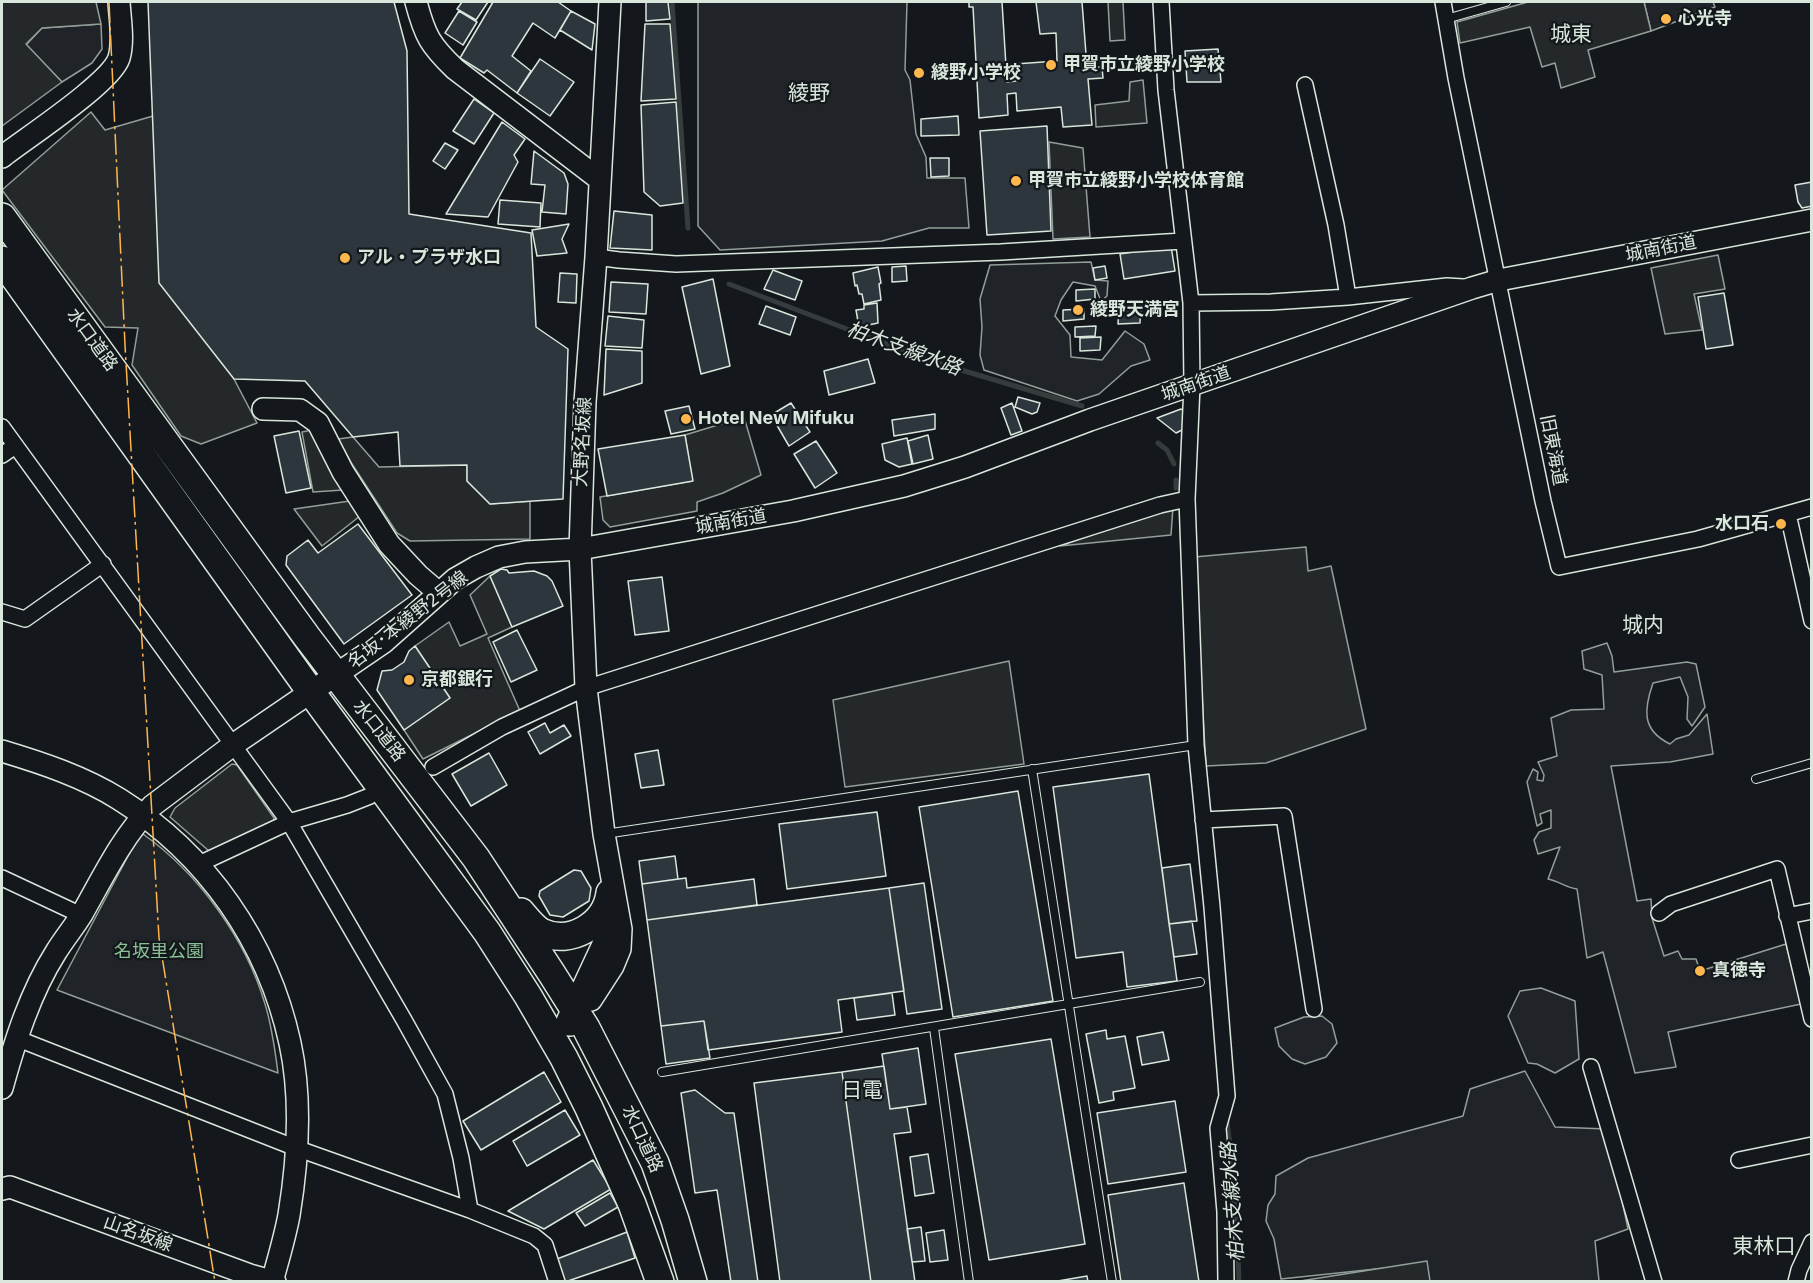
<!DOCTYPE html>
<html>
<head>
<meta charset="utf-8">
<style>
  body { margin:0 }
  #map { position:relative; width:1813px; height:1283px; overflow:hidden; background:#14181c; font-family:Inter,sans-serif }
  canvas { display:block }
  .frame { position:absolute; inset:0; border:3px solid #d8e6dc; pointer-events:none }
</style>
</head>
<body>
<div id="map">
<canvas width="1813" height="1283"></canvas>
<div class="frame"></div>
</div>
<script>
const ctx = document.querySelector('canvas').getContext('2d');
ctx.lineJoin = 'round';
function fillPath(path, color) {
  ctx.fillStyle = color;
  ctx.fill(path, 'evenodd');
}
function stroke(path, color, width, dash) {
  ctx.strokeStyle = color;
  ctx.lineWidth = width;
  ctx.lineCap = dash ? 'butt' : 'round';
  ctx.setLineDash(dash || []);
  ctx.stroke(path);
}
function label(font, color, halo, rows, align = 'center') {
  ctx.font = font + ' Inter,"Noto Sans JP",sans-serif';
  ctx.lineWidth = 4.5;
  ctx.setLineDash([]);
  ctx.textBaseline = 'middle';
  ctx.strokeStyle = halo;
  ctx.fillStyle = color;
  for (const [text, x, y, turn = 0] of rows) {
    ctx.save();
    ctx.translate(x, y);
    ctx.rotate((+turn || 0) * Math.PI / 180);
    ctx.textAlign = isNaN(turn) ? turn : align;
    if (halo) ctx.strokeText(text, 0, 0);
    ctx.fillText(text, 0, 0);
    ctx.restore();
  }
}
const green = new Path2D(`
  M 698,2 L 907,2 L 905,70 L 910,80 L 916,134 L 926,157 L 927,178 L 965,178 L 969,228 L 929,228 L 882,241 L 720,250 L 698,226 Z
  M 1644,2 L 1713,2 L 1715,7 L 1651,31 Z
  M 101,24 L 102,49 L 92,63 L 62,82 L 26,45 L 42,28 Z
  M 1091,262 L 1095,280 L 1108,281 L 1107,296 L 1101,301 L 1095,286 L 1073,282 L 1061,300 L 1055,316 L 1070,335 L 1071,357 L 1102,360 L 1125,331 L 1144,344 L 1150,360 L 1131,366 L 1099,394 L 1077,401 L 984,370 L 980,355 L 982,327 L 980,299 L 990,265 Z
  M 1607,643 L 1612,656 L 1614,672 L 1687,662 L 1696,664 L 1705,707 L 1692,726 L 1687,719 L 1688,697 L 1680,677 L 1653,683 C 1644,709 1641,730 1670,744 L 1676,739 L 1689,735 L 1707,714 L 1713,754 L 1670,762 L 1611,766 L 1637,901 L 1651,899 L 1652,918 L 1664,956 L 1678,951 L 1682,959 L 1696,959 L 1700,971 L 1786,944 L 1801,1004 L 1668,1032 L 1676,1067 L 1635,1073 L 1603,952 L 1587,958 L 1577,889 C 1566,888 1559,881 1548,879 L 1560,847 L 1538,854 L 1534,840 L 1539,832 L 1551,828 L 1551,810 L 1540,814 L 1542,823 L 1537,826 L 1527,782 L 1533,769 L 1538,772 L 1537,780 L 1543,781 L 1544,775 L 1538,762 L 1557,756 L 1551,718 L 1571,710 L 1604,709 L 1602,675 L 1584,669 L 1582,651 Z
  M 143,834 C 198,873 246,939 265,1004 C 272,1026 275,1050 278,1073 L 57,990 L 136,841 Z
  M 1541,988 L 1575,1001 L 1579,1059 L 1555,1073 L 1537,1064 L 1528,1063 L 1508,1016 L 1520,991 Z
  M 1322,1016 L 1332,1024 L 1337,1043 L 1326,1057 L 1305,1064 L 1292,1059 L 1279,1046 L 1275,1028 L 1304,1017 Z
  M 1525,1071 L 1555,1127 L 1607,1129 L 1628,1229 L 1595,1241 L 1599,1281 L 1426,1281 L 1423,1264 L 1281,1279 L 1274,1239 L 1266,1221 L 1268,1205 L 1275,1194 L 1276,1176 L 1308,1158 L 1463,1116 L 1470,1089 Z`);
const parking = new Path2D(`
  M 2,2 L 96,2 L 101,24 L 42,28 L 26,44 L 62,82 L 2,126 Z
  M 1108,2 L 1123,2 L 1125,40 L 1110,41 Z
  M 1528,2 L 1644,2 L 1651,31 L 1588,50 L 1595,77 L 1561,88 L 1555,63 L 1542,67 L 1530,27 L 1460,43 L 1457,22 Z
  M 1143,80 L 1147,123 L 1096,127 L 1095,105 L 1129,101 L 1130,82 Z
  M 91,112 L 105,130 L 153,116 L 234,379 L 257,423 L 201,444 L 181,436 L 132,365 L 138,328 L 105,327 L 2,190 Z
  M 1049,142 L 1083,148 L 1090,237 L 1053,239 Z
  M 1718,255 L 1725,289 L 1694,294 L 1702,330 L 1665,334 L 1651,268 Z
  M 744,417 L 761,475 L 723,493 L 697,502 L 697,511 L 610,527 L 603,520 L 600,497 L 692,481 L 685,435 Z
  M 317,429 L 343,490 L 313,492 L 302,432 Z
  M 353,437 L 379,467 L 467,465 L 467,481 L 490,504 L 530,501 L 530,539 L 410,541 L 397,533 L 352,464 L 338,439 Z
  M 350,501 L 360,516 L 322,546 L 294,509 Z
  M 1173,507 L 1171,535 L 1060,546 Z
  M 1306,547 L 1308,571 L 1331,566 L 1366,729 L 1266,763 L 1206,766 L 1194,557 Z
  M 490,576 L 512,627 L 488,638 L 520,711 L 423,759 L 404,730 L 450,698 L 415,646 L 449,622 L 460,646 L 487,634 L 470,595 Z
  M 1009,661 L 1024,764 L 845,787 L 833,700 Z
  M 232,764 L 237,765 L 274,818 L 273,824 L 209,851 L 170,817 L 175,808 Z
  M 1427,1261 L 1430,1281 L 1300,1281 Z`);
const stream = new Path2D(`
  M 672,2 L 688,228
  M 729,284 L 931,361 L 1082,406
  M 1158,443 L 1167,450 L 1174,464
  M 1176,480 L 1176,488
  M 1227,1122 L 1236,1192 L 1239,1282`);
const building = new Path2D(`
  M 148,2 L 394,2 L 407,51 L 409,214 L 531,233 L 536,327 L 568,349 L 563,499 L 490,504 L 467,481 L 467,465 L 400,466 L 398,432 L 353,437 L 305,381 L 234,379 L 159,283 Z
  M 462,2 L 488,2 L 476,20 L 457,9 Z
  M 493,2 L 558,2 L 571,11 L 555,38 L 533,23 L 512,56 L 531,71 L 517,93 L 487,70 L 484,73 L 460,58 Z
  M 646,2 L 668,2 L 670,19 L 646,21 Z
  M 969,2 L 1002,2 L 1007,82 L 1016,81 L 1015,64 L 1057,61 L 1056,33 L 1040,34 L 1036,2 L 1082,2 L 1087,67 L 1102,67 L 1103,78 L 1088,79 L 1092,125 L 1063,127 L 1061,107 L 1017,111 L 1016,93 L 1007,94 L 1008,115 L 979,118 L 973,7 L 969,7 Z
  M 459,11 L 477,22 L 463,45 L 445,33 Z
  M 571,11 L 595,24 L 592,50 L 560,30 Z
  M 645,24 L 670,24 L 676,99 L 641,101 Z
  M 1218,49 L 1221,82 L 1187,82 L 1185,51 Z
  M 540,59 L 574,82 L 550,116 L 517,93 Z
  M 474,99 L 494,113 L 474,144 L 453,131 Z
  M 676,102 L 683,203 L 660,206 L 644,192 L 641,105 Z
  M 958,116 L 959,135 L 921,136 L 921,119 Z
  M 502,122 L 525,139 L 514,155 L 518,162 L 488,217 L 446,214 Z
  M 1047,126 L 1051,231 L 987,235 L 980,131 Z
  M 445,143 L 458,150 L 445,169 L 433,161 Z
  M 534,151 L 564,173 L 568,184 L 566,214 L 542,212 L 545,185 L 531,184 Z
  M 930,158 L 949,158 L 949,176 L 931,177 Z
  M 1812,182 L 1812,206 L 1802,208 L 1798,202 L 1795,185 Z
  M 500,200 L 541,203 L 540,227 L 498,224 Z
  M 614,211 L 652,215 L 652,250 L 610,248 Z
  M 569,224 L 562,239 L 567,253 L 537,256 L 532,230 Z
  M 1171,246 L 1175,271 L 1124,279 L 1120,254 Z
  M 906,266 L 907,281 L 892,282 L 892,267 Z
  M 1105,266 L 1107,278 L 1095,280 L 1093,268 Z
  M 878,267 L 881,283 L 879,284 L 881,300 L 864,304 L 862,294 L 859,294 L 857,285 L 855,286 L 853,273 Z
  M 773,270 L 802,281 L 795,300 L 764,289 Z
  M 560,273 L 577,274 L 576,303 L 558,302 Z
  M 713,279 L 730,366 L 701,374 L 682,287 Z
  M 611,282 L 648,284 L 646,314 L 609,312 Z
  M 1095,289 L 1095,299 L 1076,301 L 1076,290 Z
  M 1724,293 L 1733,345 L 1706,349 L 1698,297 Z
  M 1141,302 L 1140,323 L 1118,324 L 1119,303 Z
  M 877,303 L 878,323 L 859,327 L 856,310 L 864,309 L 864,305 Z
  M 766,306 L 796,317 L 790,335 L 759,324 Z
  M 1084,309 L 1084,319 L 1063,321 L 1063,310 Z
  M 608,316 L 644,320 L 642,348 L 605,346 Z
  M 1096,326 L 1095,336 L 1075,337 L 1075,327 Z
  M 1101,337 L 1100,350 L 1080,351 L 1080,338 Z
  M 606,349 L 642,351 L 642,383 L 604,395 Z
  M 868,359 L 875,383 L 829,395 L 824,371 Z
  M 1018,397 L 1040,403 L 1037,412 L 1032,414 L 1015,407 Z
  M 791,403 L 810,432 L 789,446 L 771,415 Z
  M 1012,403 L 1022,431 L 1011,435 L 1001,408 Z
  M 689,406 L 695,429 L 671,434 L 665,411 Z
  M 1181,409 L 1184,411 L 1184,429 L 1176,433 L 1157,418 Z
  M 935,414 L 935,429 L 894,436 L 892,420 Z
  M 299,431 L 311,488 L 286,493 L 274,436 Z
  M 685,435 L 693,481 L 607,496 L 598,449 Z
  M 928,435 L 933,459 L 913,464 L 908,441 Z
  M 907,438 L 912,464 L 899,467 L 885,460 L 882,444 Z
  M 816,441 L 837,473 L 815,488 L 794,454 Z
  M 358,524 L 412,595 L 344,644 L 286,565 L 287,556 L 308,540 L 318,553 Z
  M 501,569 L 507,570 L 509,573 L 534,571 L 547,576 L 552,581 L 563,606 L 512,627 L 490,576 Z
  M 662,577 L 669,631 L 635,635 L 628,581 Z
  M 517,630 L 537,670 L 511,682 L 493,642 Z
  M 415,646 L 450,698 L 404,730 L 377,690 L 382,671 L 392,670 L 404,662 L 409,651 Z
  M 545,723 L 550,733 L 564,725 L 571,736 L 540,754 L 528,732 Z
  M 658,750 L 664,785 L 641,788 L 635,754 Z
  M 489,753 L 507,785 L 471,806 L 452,774 Z
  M 1149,774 L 1177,981 L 1127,987 L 1123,952 L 1076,958 L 1053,787 Z
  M 1018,791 L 1053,1001 L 953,1017 L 919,807 Z
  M 877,812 L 886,876 L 787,889 L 779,824 Z
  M 675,856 L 678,879 L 642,884 L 639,861 Z
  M 1190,864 L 1197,921 L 1169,924 L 1162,868 Z
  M 574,870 L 581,871 L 591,888 L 589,901 L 563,917 L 550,915 L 539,896 L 540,891 Z
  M 686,878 L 687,888 L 754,879 L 757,905 L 647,920 L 642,884 Z
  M 924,883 L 942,1009 L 907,1014 L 889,888 Z
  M 889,888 L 904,991 L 838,1000 L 842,1032 L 708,1050 L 704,1021 L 661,1026 L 647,920 Z
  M 1192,921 L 1197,954 L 1174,957 L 1169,924 Z
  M 892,993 L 895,1015 L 857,1020 L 854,998 Z
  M 704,1021 L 710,1058 L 666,1064 L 661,1026 Z
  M 1106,1030 L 1107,1039 L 1125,1036 L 1135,1088 L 1113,1092 L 1114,1100 L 1099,1103 L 1086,1034 Z
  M 1163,1032 L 1169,1060 L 1142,1065 L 1137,1037 Z
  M 1051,1039 L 1085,1244 L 989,1260 L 955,1054 Z
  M 918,1048 L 926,1104 L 890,1109 L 882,1054 Z
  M 884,1066 L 890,1109 L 907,1107 L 911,1132 L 894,1134 L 915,1282 L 871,1282 L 842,1072 Z
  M 544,1072 L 561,1102 L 481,1150 L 463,1121 Z
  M 842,1072 L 871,1282 L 780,1282 L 754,1083 Z
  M 695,1090 L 725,1113 L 734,1113 L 758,1282 L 731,1282 L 717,1190 L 695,1193 L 681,1093 Z
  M 1175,1101 L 1186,1172 L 1108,1184 L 1097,1113 Z
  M 565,1110 L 580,1135 L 527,1166 L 513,1141 Z
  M 928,1154 L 934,1193 L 915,1196 L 910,1157 Z
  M 593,1160 L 611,1189 L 544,1229 L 508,1211 Z
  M 1184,1183 L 1199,1282 L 1121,1282 L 1108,1195 Z
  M 610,1193 L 618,1207 L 585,1226 L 576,1213 Z
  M 921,1227 L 925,1261 L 912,1262 L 907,1229 Z
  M 944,1230 L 948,1260 L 930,1262 L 926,1233 Z
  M 627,1232 L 635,1258 L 565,1282 L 557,1259 Z
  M 1087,1276 L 1088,1282 L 1052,1282 Z`);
const lane = new Path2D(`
  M 1446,19 L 1506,2
  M 1032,769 L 1112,1282
  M 1756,779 L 1812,763
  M 605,834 L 1196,745
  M 934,1028 L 969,1282
  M 662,1072 L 1200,982`);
const street = new Path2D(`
  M 1161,2 L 1166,90 L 1191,303 L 1192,385 L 1187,499 L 1196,745 L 1212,907 L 1227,1096 L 1218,1128 L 1225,1212 L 1226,1282
  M 1443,2 L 1456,78 L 1543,501 L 1559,567 L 1698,539 L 1812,507
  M 1305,85 L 1336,225 L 1348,297
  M 596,257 L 619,260 L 676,264 L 1001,252 L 1183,241
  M 1191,303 L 1271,302 L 1348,297 L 1447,286 L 1463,287
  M 2,427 L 289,822 L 404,1020 L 445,1094 L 461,1158 L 470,1210
  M 2,455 L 15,446
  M 1788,514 L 1812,621
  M 2,612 L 25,619 L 103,564
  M 433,767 L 502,727 L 586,688 L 1160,505 L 1187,499
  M 1203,820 L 1284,816 L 1314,1009
  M 199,864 L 289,822 L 347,805 L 370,796
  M 2,878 L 81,915
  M 1659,913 L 1671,904 L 1777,869 L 1812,1019
  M 1787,916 L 1812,911
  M 16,1038 L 296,1148 L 470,1210 L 534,1236 L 545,1245 L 557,1282
  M 1591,1067 L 1654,1282
  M 1739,1160 L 1812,1145
  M 1796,1282 L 1799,1270 L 1812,1242`);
const secondary = new Path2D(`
  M 416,2 C 425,36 430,45 455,69 L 599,179
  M 2,157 C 26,138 111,83 119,58 C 124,41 120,19 119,2
  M 263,409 L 300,410 L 318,423 L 343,472 L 389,544 L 418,575 L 439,593
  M 2,751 C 42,763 84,777 119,799 C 207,854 268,942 290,1043 C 302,1098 298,1160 289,1215 C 285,1237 278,1260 272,1282
  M 591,1000 L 613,966 L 620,949 L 621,929 L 604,834 L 586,688 L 580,549 L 585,402 L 596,257 L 610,2
  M 2,1088 C 15,1041 30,993 56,952 C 64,939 74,927 82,914 C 103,877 122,837 152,806 L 233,745 L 384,642 L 455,579 L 476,567 L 499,557 L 525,552 L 580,549 L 793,511 L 904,486 L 965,467 L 1090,420 L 1472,288 L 1499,280 L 1812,220
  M 2,1189 L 10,1187 L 250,1275 L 275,1282`);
const highway = new Path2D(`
  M 2,217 L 307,637 L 476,858 L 552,974 L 586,1028 L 655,1163 L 675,1220 L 693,1282
  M 2,260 L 311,692 L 487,932 L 528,996 L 564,1058 L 589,1108 L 632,1204 L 660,1282
  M 521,912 C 527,919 533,927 541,932 C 571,946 606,924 610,893
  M 570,1022 L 613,930 L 609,898`);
const power = new Path2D(`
  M 109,2 L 125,345 L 159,938 L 215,1282`);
const markers = [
  [1666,19,6,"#ffb74d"],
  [1051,65,6,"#ffb74d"],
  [919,73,6,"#ffb74d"],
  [1016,181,6,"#ffb74d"],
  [345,258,6,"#ffb74d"],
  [1078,310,6,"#ffb74d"],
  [686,419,6,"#ffb74d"],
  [1781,524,6,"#ffb74d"],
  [409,680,6,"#ffb74d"],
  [1700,971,6,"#ffb74d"]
];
const poiNames = [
  ["心光寺",1678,19],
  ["甲賀市立綾野小学校",1063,65],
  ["綾野小学校",931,73],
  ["甲賀市立綾野小学校体育館",1028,181],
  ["アル・プラザ水口",357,258],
  ["綾野天満宮",1090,310],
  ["Hotel New Mifuku",698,419],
  ["水口石",1769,524,"right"],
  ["京都銀行",421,680],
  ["真徳寺",1712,971]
];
const streetNames = [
  ["城南街道",1661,249,-11],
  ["水口道路",92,340,54],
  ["城南街道",1196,384,-19],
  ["大野名坂線",583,442,-87],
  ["旧東海道",1553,450,79],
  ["城南街道",731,522,-10],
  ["名坂･本綾野2号線",408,620,-38],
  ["水口道路",379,731,52],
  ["水口道路",642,1139,65],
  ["山名坂線",138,1234,20]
];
const parkNames = [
  ["名坂里公園",159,952]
];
const waterNames = [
  ["柏木支線水路",904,349,20],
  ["柏木支線水路",1233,1202,-94]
];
const quarterNames = [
  ["城東",1571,35],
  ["綾野",809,94],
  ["城内",1643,626],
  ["日電",862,1091],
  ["東林口",1764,1247]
];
fillPath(green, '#202428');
stroke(green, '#939e99', 1.5);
fillPath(parking, '#24282b');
stroke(parking, '#939e99', 1.5);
stroke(stream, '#363b3e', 5);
fillPath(building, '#2c363c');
stroke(building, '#d8e6dc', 1.5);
stroke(lane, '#d8e6dc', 10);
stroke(street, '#d8e6dc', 18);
stroke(secondary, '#d8e6dc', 24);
stroke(highway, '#d8e6dc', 30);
stroke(lane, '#14181c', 8);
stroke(street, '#14181c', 15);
stroke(secondary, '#14181c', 21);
stroke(highway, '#14181c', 27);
stroke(power, '#ffb74d', 1.5, [21, 4.5, 3, 4.5]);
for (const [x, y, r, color] of markers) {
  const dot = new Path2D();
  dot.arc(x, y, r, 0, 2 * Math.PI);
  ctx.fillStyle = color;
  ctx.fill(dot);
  stroke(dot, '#14181c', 2);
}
label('bold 18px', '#d8e6dc', '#14181c', poiNames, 'left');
label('18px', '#d8e6dc', '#14181c', streetNames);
label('18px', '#8ac095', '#14181c', parkNames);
label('italic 20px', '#d8e6dc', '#14181c', waterNames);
label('21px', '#d8e6dc', '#14181c', quarterNames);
</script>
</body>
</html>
